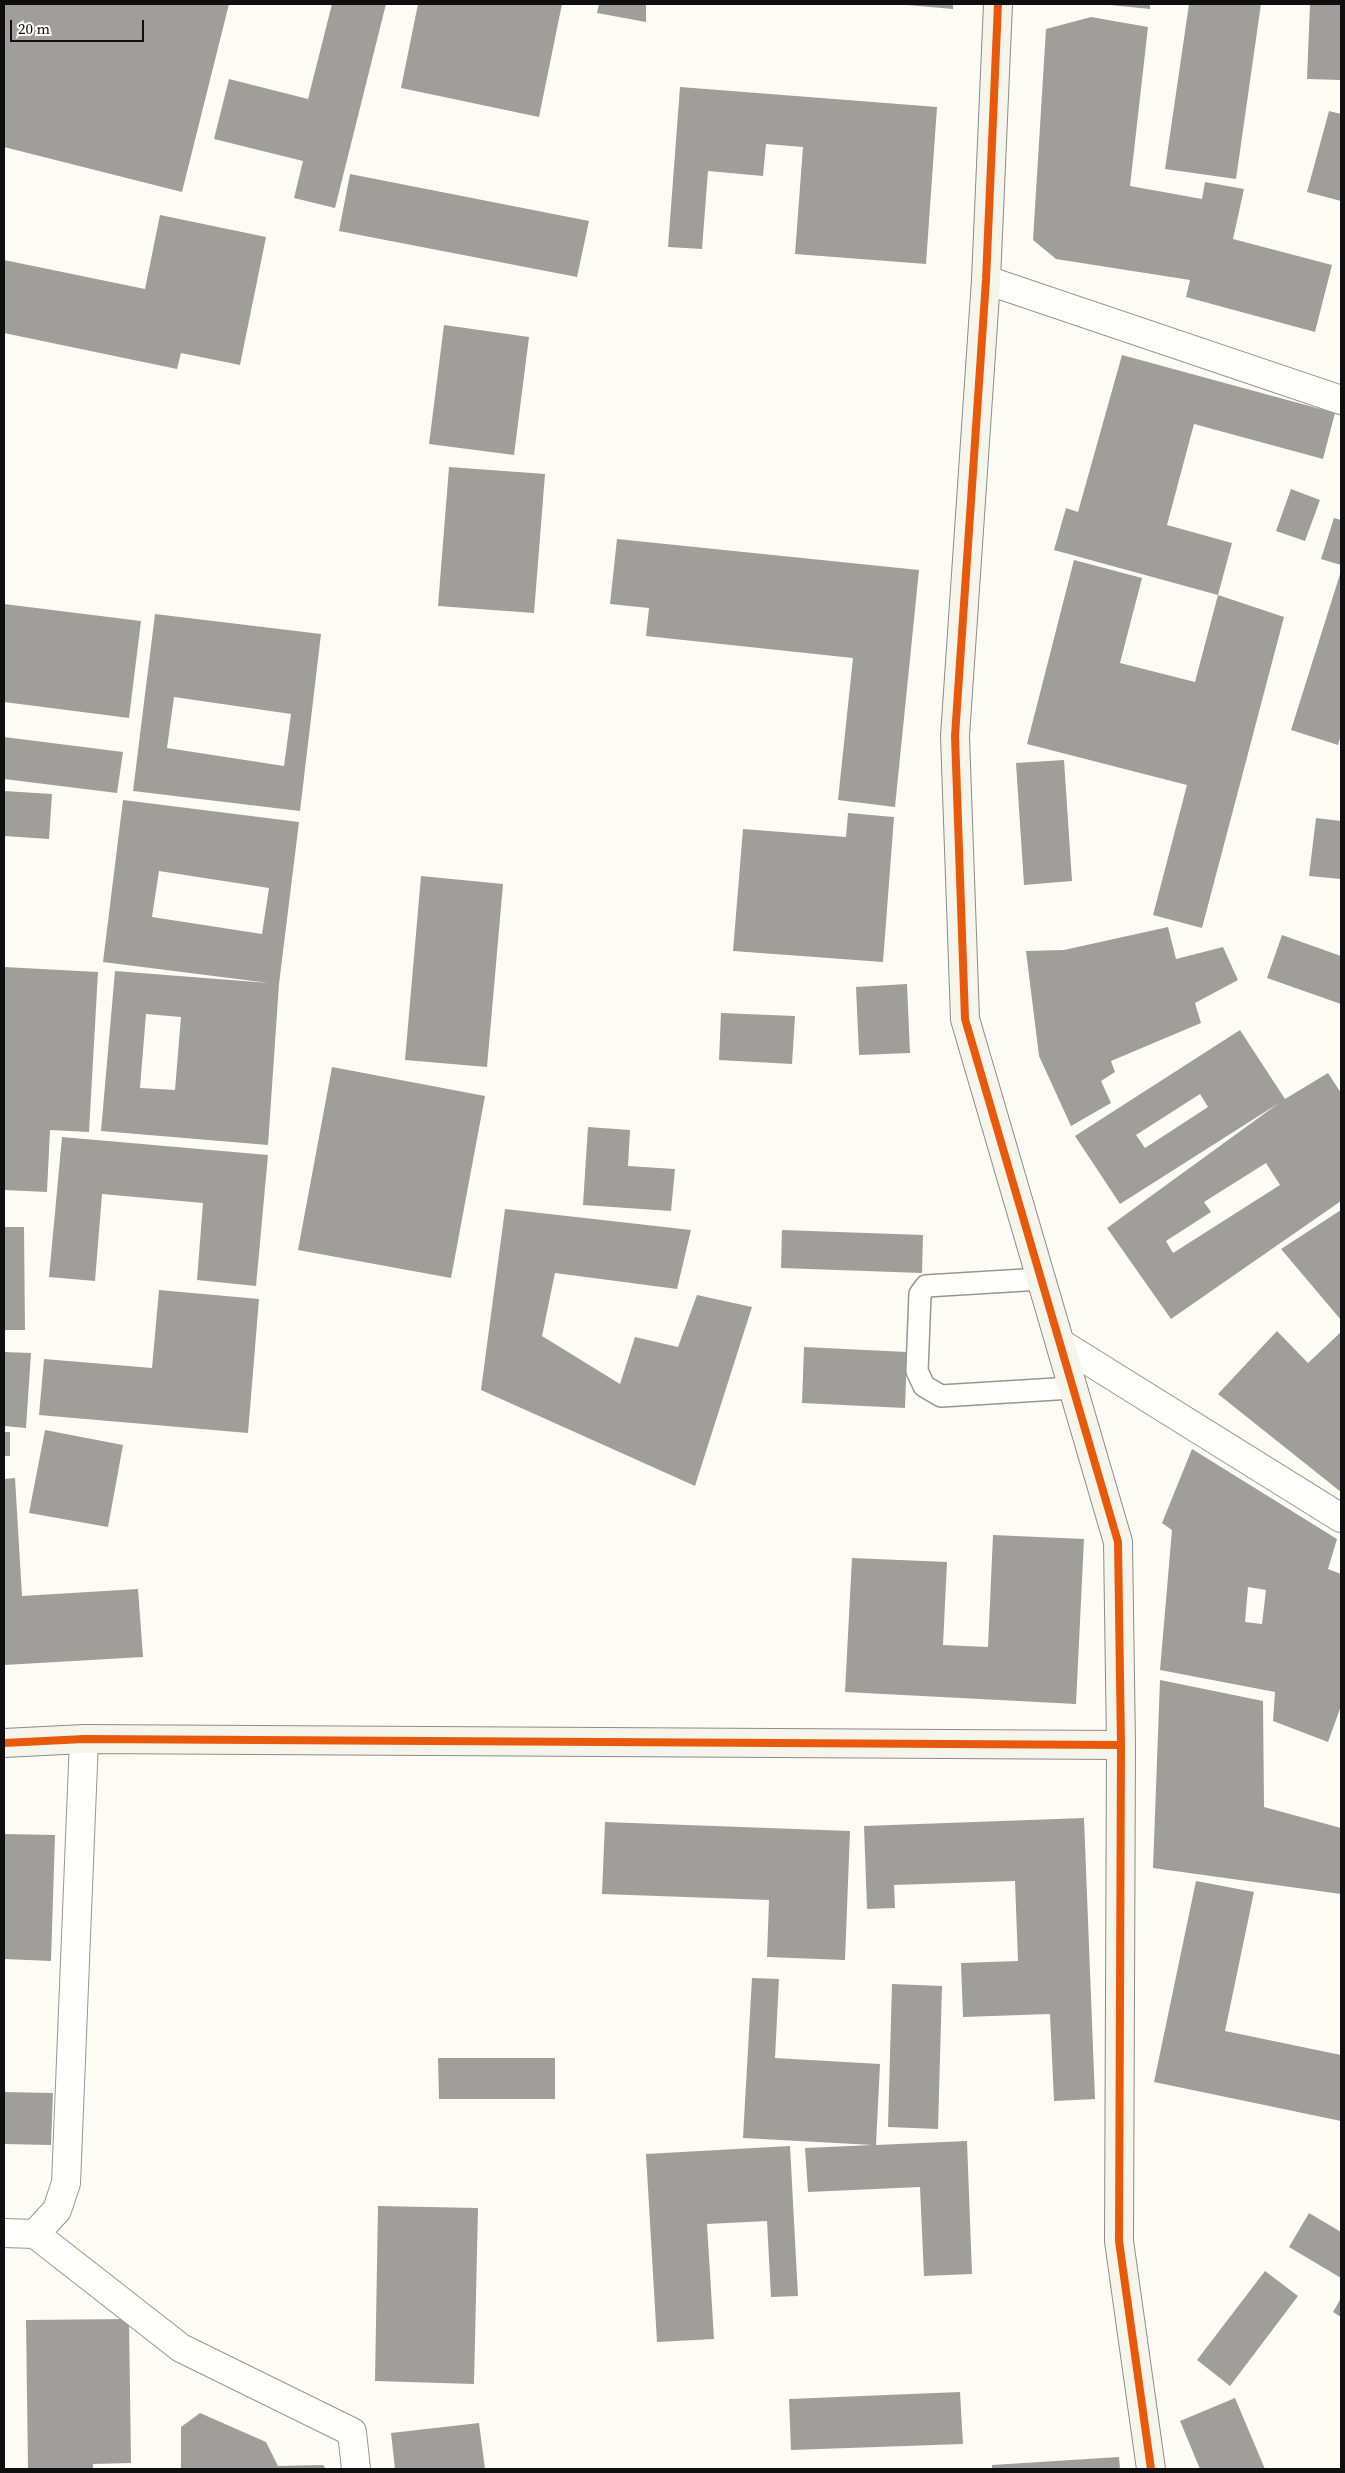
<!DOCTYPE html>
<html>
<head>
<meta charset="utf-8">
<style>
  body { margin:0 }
  #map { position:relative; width:1345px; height:2473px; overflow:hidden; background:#fcfcf5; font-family:"Source Serif 4",serif }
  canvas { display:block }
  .frame { position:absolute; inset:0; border:5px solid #0f0f0f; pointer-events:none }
  .scale { position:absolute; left:10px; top:20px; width:134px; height:22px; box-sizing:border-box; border:2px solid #0f0f0f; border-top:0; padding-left:6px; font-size:15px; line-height:18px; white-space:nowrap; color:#0f0f0f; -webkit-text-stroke:4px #fff; paint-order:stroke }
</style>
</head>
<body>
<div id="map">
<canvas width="1345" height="2473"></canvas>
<div class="frame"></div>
<div class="scale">20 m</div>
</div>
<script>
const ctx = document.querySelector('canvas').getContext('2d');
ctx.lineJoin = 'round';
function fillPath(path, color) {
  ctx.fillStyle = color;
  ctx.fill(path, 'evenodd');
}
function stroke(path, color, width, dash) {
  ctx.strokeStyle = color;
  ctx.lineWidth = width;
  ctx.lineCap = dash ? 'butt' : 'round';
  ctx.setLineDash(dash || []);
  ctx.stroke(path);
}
const building = new Path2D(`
  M 4,4 L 229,4 L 182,192 L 4,147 Z
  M 332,4 L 386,4 L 335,208 L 294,198 L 303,161 L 214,139 L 229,79 L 308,99 Z
  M 418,4 L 562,4 L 539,117 L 401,88 Z
  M 599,4 L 646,4 L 646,22 L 597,13 Z
  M 895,4 L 953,4 L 953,9 Z
  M 1100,4 L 1150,4 L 1150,9 Z
  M 1189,4 L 1261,4 L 1236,179 L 1165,169 Z
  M 1310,4 L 1341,4 L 1341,80 L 1307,79 Z
  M 1091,17 L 1148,27 L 1130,186 L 1202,199 L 1205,182 L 1244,189 L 1233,239 L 1332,265 L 1315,332 L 1186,297 L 1190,280 L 1056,259 L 1033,240 L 1046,29 Z
  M 680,87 L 937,107 L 926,264 L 795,254 L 803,147 L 766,144 L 763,176 L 708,171 L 702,249 L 668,247 Z
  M 1329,111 L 1341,114 L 1341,201 L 1307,192 Z
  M 350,174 L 589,221 L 577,277 L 339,231 Z
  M 160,215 L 266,237 L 240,365 L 181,353 L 177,369 L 4,333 L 4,260 L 145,289 Z
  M 444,325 L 529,337 L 514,455 L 429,444 Z
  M 1122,355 L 1335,413 L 1323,459 L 1194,424 L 1167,525 L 1232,543 L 1218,595 L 1054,550 L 1066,508 L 1078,512 Z
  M 449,467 L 545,474 L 534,613 L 438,606 Z
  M 1291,489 L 1320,500 L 1305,541 L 1276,531 Z
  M 1334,518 L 1341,520 L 1341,565 L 1321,559 Z
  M 617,539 L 919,570 L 895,807 L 838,800 L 853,658 L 646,636 L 649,608 L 610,604 Z
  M 1074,560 L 1142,578 L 1120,663 L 1195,682 L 1218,595 L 1284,617 L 1202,928 L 1153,915 L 1187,785 L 1027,744 Z
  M 1341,571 L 1341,735 L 1338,745 L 1291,730 Z
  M 4,604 L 141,621 L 129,718 L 4,702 Z
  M 155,614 L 321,634 L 300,811 L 133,791 ZM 174,697 L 291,714 L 284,766 L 167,748 Z
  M 4,737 L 123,752 L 117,793 L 4,779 Z
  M 1064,760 L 1072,881 L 1024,885 L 1016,763 Z
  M 4,791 L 52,794 L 49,839 L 4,836 Z
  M 123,800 L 299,822 L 279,984 L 268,1145 L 101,1131 L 115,971 L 269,983 L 103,962 ZM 159,871 L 269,888 L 262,934 L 152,917 ZM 146,1014 L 181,1017 L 175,1090 L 140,1088 Z
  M 848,813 L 894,817 L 883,962 L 733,951 L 743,829 L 846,837 Z
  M 1316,818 L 1341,821 L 1341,879 L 1309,876 Z
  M 421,876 L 503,884 L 487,1067 L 405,1060 Z
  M 1168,927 L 1176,959 L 1223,947 L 1238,980 L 1195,1003 L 1201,1023 L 1111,1061 L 1115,1072 L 1101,1081 L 1111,1103 L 1071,1126 L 1039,1056 L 1026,951 L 1064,950 Z
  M 1282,935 L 1341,956 L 1341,1004 L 1267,978 Z
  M 4,967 L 98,972 L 89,1132 L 50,1130 L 47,1192 L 4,1190 Z
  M 907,984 L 910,1053 L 859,1055 L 856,987 Z
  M 721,1013 L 795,1016 L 792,1064 L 719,1060 Z
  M 1240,1030 L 1285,1099 L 1328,1073 L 1341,1093 L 1341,1201 L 1171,1319 L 1107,1228 L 1279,1103 L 1120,1204 L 1075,1136 ZM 1200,1094 L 1208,1107 L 1145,1148 L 1136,1135 ZM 1266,1163 L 1280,1185 L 1173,1253 L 1166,1241 L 1211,1212 L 1204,1202 Z
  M 332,1067 L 485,1096 L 451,1278 L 298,1250 Z
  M 588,1127 L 630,1130 L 628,1166 L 675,1169 L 671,1211 L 583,1205 Z
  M 62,1137 L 268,1155 L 256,1286 L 197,1280 L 203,1203 L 102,1194 L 95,1281 L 49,1277 Z
  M 505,1209 L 691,1230 L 677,1289 L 555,1273 L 542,1336 L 620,1384 L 635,1337 L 678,1347 L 697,1295 L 752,1307 L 695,1486 L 481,1390 Z
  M 1341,1210 L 1341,1320 L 1281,1249 Z
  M 4,1227 L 24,1227 L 25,1330 L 4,1330 Z
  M 782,1230 L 923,1235 L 922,1273 L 781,1268 Z
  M 159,1290 L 259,1299 L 248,1433 L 39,1415 L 44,1359 L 152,1368 Z
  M 1277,1331 L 1308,1363 L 1341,1332 L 1341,1492 L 1218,1394 Z
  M 804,1347 L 907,1352 L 905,1408 L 802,1403 Z
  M 4,1352 L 31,1353 L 26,1428 L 4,1426 Z
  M 45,1430 L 123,1445 L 108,1527 L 29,1513 Z
  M 4,1432 L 10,1432 L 10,1456 L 4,1456 Z
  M 1192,1449 L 1337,1539 L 1328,1569 L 1341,1574 L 1341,1706 L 1328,1742 L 1273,1721 L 1275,1692 L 1160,1670 L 1172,1530 L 1162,1523 ZM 1248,1587 L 1266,1590 L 1262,1624 L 1245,1622 Z
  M 15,1478 L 22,1596 L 138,1589 L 143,1657 L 4,1665 L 4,1479 Z
  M 993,1535 L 1084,1539 L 1076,1704 L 845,1692 L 852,1558 L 947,1562 L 943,1645 L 988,1647 Z
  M 1160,1680 L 1263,1701 L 1264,1807 L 1341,1828 L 1341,1894 L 1153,1868 Z
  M 1084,1818 L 1095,2099 L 1054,2101 L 1050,2014 L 963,2017 L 961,1963 L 1018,1961 L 1015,1881 L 894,1885 L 895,1908 L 867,1909 L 864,1826 Z
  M 605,1822 L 850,1831 L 845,1960 L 767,1957 L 769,1900 L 602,1894 Z
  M 4,1834 L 55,1835 L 51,1961 L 4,1959 Z
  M 1196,1881 L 1254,1892 L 1225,2031 L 1341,2055 L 1341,2121 L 1154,2082 Z
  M 752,1978 L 779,1979 L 775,2058 L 880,2064 L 876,2145 L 967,2141 L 972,2274 L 924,2276 L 920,2187 L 808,2192 L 805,2148 L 873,2145 L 743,2138 Z
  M 892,1984 L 942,1986 L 938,2129 L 888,2127 Z
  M 438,2058 L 555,2058 L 555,2099 L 439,2099 Z
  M 4,2092 L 53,2093 L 51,2145 L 4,2144 Z
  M 790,2146 L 798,2296 L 771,2297 L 767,2221 L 707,2224 L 714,2339 L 657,2342 L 646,2154 Z
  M 378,2206 L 478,2208 L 474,2384 L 375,2381 Z
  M 1309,2213 L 1341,2232 L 1341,2278 L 1289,2247 Z
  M 1265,2271 L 1298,2296 L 1230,2386 L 1197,2360 Z
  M 1341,2298 L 1341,2317 L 1333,2312 Z
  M 129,2319 L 131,2463 L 93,2464 L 93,2469 L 28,2469 L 26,2320 Z
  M 960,2392 L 963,2444 L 791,2450 L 789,2399 Z
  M 1235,2398 L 1265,2469 L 1200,2469 L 1180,2421 Z
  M 200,2413 L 266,2442 L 278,2466 L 323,2465 L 326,2469 L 181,2469 L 181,2427 Z
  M 479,2423 L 485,2469 L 395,2469 L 391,2433 Z
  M 1119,2457 L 1120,2469 L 992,2469 L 992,2465 Z`);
const lane = new Path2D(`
  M 1041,1279 L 926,1286 L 920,1294 L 917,1371 L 924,1386 L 941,1396 L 1072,1388`);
const street = new Path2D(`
  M 986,280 L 1341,400
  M 1060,1343 L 1341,1518
  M 4,2233 L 35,2234 L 57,2210 L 66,2183 L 84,1739
  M 35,2234 L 181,2348 L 352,2432 L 356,2469`);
const secondary = new Path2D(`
  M 998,4 L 986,280 L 955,736 L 965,1019 L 1118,1542 L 1121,1745 L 1119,2241 L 1151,2469
  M 4,1743 L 84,1739 L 1121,1745`);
const cycleway = new Path2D(`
  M 998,4 L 986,280 L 955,736 L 965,1019 L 1118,1542 L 1121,1745 L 1119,2241 L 1151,2469
  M 4,1743 L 84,1739 L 1121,1745`);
fillPath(building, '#a09e9a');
stroke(lane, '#969693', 24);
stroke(street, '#969693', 30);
stroke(secondary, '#8c8c89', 30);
stroke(lane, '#fffffe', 21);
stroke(street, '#fffffe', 28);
stroke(secondary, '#f5f5eb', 28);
stroke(cycleway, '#e8590c', 8);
</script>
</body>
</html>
